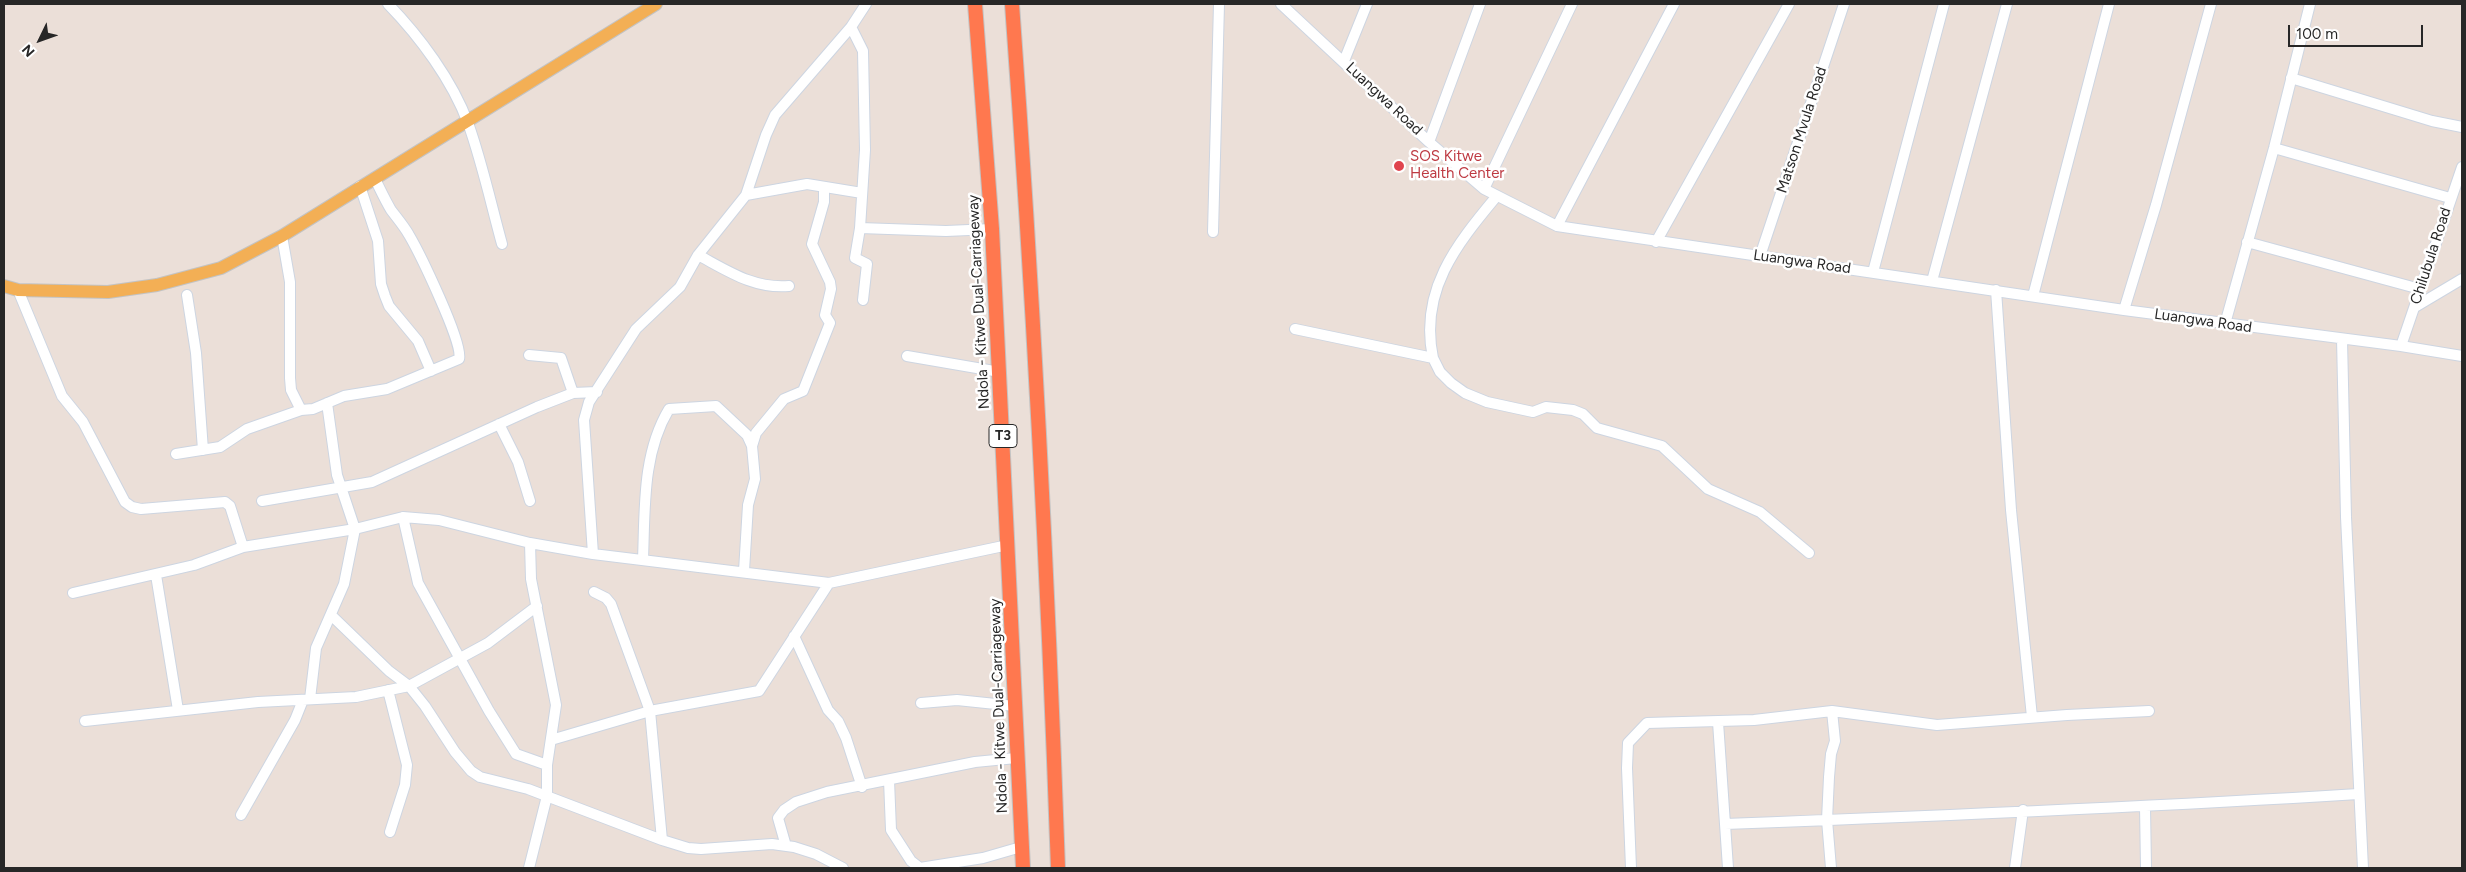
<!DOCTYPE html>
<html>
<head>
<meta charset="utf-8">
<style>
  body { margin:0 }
  #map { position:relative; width:2466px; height:872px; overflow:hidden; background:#ebdfd8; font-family:Figtree,sans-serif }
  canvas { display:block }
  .frame { position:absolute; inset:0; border:5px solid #272727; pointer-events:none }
  .north { position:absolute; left:15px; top:15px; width:50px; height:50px; -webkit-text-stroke:4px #fff; paint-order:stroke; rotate:228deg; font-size:14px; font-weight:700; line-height:20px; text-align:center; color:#272727 }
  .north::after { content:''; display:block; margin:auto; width:18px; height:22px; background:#272727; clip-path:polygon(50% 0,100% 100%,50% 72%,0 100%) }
  .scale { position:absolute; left:2288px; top:25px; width:135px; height:22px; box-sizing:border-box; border:2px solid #272727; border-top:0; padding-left:6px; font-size:15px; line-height:18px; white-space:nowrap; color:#272727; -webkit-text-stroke:4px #fff; paint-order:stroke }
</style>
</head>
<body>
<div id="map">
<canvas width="2466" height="872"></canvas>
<div class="frame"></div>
<div class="north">N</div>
<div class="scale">100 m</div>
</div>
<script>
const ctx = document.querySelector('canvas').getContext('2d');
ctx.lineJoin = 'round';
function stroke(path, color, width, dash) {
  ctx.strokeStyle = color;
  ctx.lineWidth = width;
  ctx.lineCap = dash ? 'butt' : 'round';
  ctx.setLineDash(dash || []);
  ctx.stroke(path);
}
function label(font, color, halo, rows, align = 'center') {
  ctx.font = font + ' Figtree,sans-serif';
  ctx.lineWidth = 5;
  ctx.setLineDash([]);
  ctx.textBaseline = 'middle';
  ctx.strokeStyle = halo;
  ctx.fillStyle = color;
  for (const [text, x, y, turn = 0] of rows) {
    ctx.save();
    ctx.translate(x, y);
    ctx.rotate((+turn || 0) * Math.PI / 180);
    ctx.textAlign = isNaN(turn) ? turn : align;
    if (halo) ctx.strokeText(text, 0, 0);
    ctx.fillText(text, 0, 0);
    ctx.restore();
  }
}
const minor = new Path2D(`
  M 388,4 C 420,37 452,80 468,123 C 482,162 491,204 502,244
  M 1281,4 L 1429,142 L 1484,189 L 1557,226 L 2124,310 L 2401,346 L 2462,356
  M 851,27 L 863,51 L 865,150 L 860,228 L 855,258 L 867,264 L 863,300
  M 1344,61 L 1367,4
  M 2291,78 L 2432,121 L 2462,127
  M 1429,142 L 1480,4
  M 2274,148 L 2450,198
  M 360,186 L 378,241 L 381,284 L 385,296 L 389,306 L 418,341 L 431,371
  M 1484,189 L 1572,4
  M 746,195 L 807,184 L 862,193
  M 1557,226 L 1674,4
  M 860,228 L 946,231 L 992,229
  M 1213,232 L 1219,4
  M 282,236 L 290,282 L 290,378 L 291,390 L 301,410 L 313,409 L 344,396 L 387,389 L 459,359 C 464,344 419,252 409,235 C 404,226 397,218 391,210 C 385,200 380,189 375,179
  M 1656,242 L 1789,4
  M 2247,242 L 2420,289
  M 698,255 C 728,271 754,289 789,286
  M 1760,256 L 1844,4
  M 1873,272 L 1944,4
  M 1932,281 L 2007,4
  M 18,290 L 62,396 L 83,422 L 125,502 L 132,507 L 141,509 L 225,502 L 230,506 L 243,547
  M 1996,290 L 2011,510 L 2032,717
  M 187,295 L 196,353 L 203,450
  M 2033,296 L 2109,4
  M 2415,307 L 2462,279
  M 2124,310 L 2156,205 L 2211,4
  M 2225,324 L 2274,148 L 2310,4
  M 1295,329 L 1433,358 C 1419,291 1456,245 1496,197
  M 2342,339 L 2346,517 L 2363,868
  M 2401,346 L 2462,167
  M 529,355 L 561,358 L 573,393
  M 907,356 L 1000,372
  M 1433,358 L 1440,372 L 1451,383 L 1465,393 L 1487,402 L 1533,412 L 1546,407 L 1573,410 L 1583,414 L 1597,428 L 1662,446 L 1708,489 L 1760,512 L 1809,553
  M 499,424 L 518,462 L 530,501
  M 176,454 L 220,447 L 247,429 L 301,410
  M 262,501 L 372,482 L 537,407 L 573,393 L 597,392
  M 403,517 L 418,583 L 489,711 L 516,754 L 547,765
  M 593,554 L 584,420 L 589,402 L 636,329 L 680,287 L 698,255 L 746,195 L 766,135 L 775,115 L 851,27 L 866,4
  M 643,560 C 645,509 642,454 669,409 L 716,406 L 747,435 L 752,446
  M 744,571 L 748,505 L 755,479 L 752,446 L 756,433 L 784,399 L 803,391 L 830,323 L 825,315 L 831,289 L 830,282 L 812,244 L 824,202 L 824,188
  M 156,575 L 178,710
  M 594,592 L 606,598 L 611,604 L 650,711 L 662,840
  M 73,593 L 194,565 L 243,547 L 355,529 L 403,517 L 439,520 L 530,543 L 593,554 L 829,583 L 1008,545
  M 331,615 L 389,671 L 409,686 L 425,706 L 455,752 L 471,771 L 480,777 L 528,789 L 662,840 L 688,848 L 701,849 L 772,844 L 794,847 L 816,854 L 843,868
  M 794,636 L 828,710 L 838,721 L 846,738 L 862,787
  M 388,690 L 407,765 L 405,785 L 390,832
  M 310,699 L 316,648 L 344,584 L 355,529 L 337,475 L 327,403
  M 921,703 L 957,700 L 1015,706
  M 85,721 L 258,702 L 356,697 L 409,686 L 488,643 L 537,606
  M 1718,722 L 1728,868
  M 551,740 L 650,711 L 759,691 L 829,583
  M 889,780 L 891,830 L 911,861 L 920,868 L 983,858 L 1021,847
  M 2145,807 L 2146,868
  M 241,815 L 295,720 L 303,700
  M 1725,824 C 1936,816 2147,807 2358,794
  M 786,846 L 778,818 L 784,810 L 796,802 L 827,792 L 975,762 L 1016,758
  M 529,868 L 547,796 L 547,765 L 556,705 L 531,579 L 530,543
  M 1631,868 L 1627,768 L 1628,743 L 1647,723 L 1754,720 L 1832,711 L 1937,725 L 2067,715 L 2149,711
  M 1831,868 L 1827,820 L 1829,777 L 1831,754 L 1835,741 L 1832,711
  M 2015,868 L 2023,810`);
const major = new Path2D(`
  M 4,286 L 18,290 L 108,292 L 157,285 L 221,268 L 282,236 L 656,4`);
const highway = new Path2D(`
  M 975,4 L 992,229 L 1023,868
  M 1012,4 C 1033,292 1048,580 1058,868`);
const markers = [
  [1399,166,6,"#e0444e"]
];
const shields = [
  [1003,436,28]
];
const shieldNames = [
  ["T3",1003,436]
];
const streetNames = [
  ["Luangwa Road",1384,99,43],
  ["Matson Mvula Road",1802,130,-72],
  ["Chilubula Road",2431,256,-72],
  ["Luangwa Road",1802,262,8],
  ["Ndola - Kitwe Dual-Carriageway",979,302,-93],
  ["Luangwa Road",2203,321,8],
  ["Ndola - Kitwe Dual-Carriageway",999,706,-92]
];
const healthNames = [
  ["SOS Kitwe",1410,157],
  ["Health Center",1410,174]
];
stroke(minor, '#cdd5e1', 12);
stroke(major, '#c3c3c3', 14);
stroke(highway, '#c3c3c3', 16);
stroke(minor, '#fff', 10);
stroke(major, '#f3af55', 12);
stroke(highway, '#ff784f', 14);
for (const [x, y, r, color] of markers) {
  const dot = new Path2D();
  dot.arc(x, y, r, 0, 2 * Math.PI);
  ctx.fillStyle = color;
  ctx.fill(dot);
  stroke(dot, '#fff', 2);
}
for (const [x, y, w] of shields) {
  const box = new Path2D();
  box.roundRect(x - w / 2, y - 11.5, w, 23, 4);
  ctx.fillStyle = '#fff';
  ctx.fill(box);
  stroke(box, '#272727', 1);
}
label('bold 14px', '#272727', null, shieldNames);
label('15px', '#272727', '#fff', streetNames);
label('15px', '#be3a42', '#fff', healthNames, 'left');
</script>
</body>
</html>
